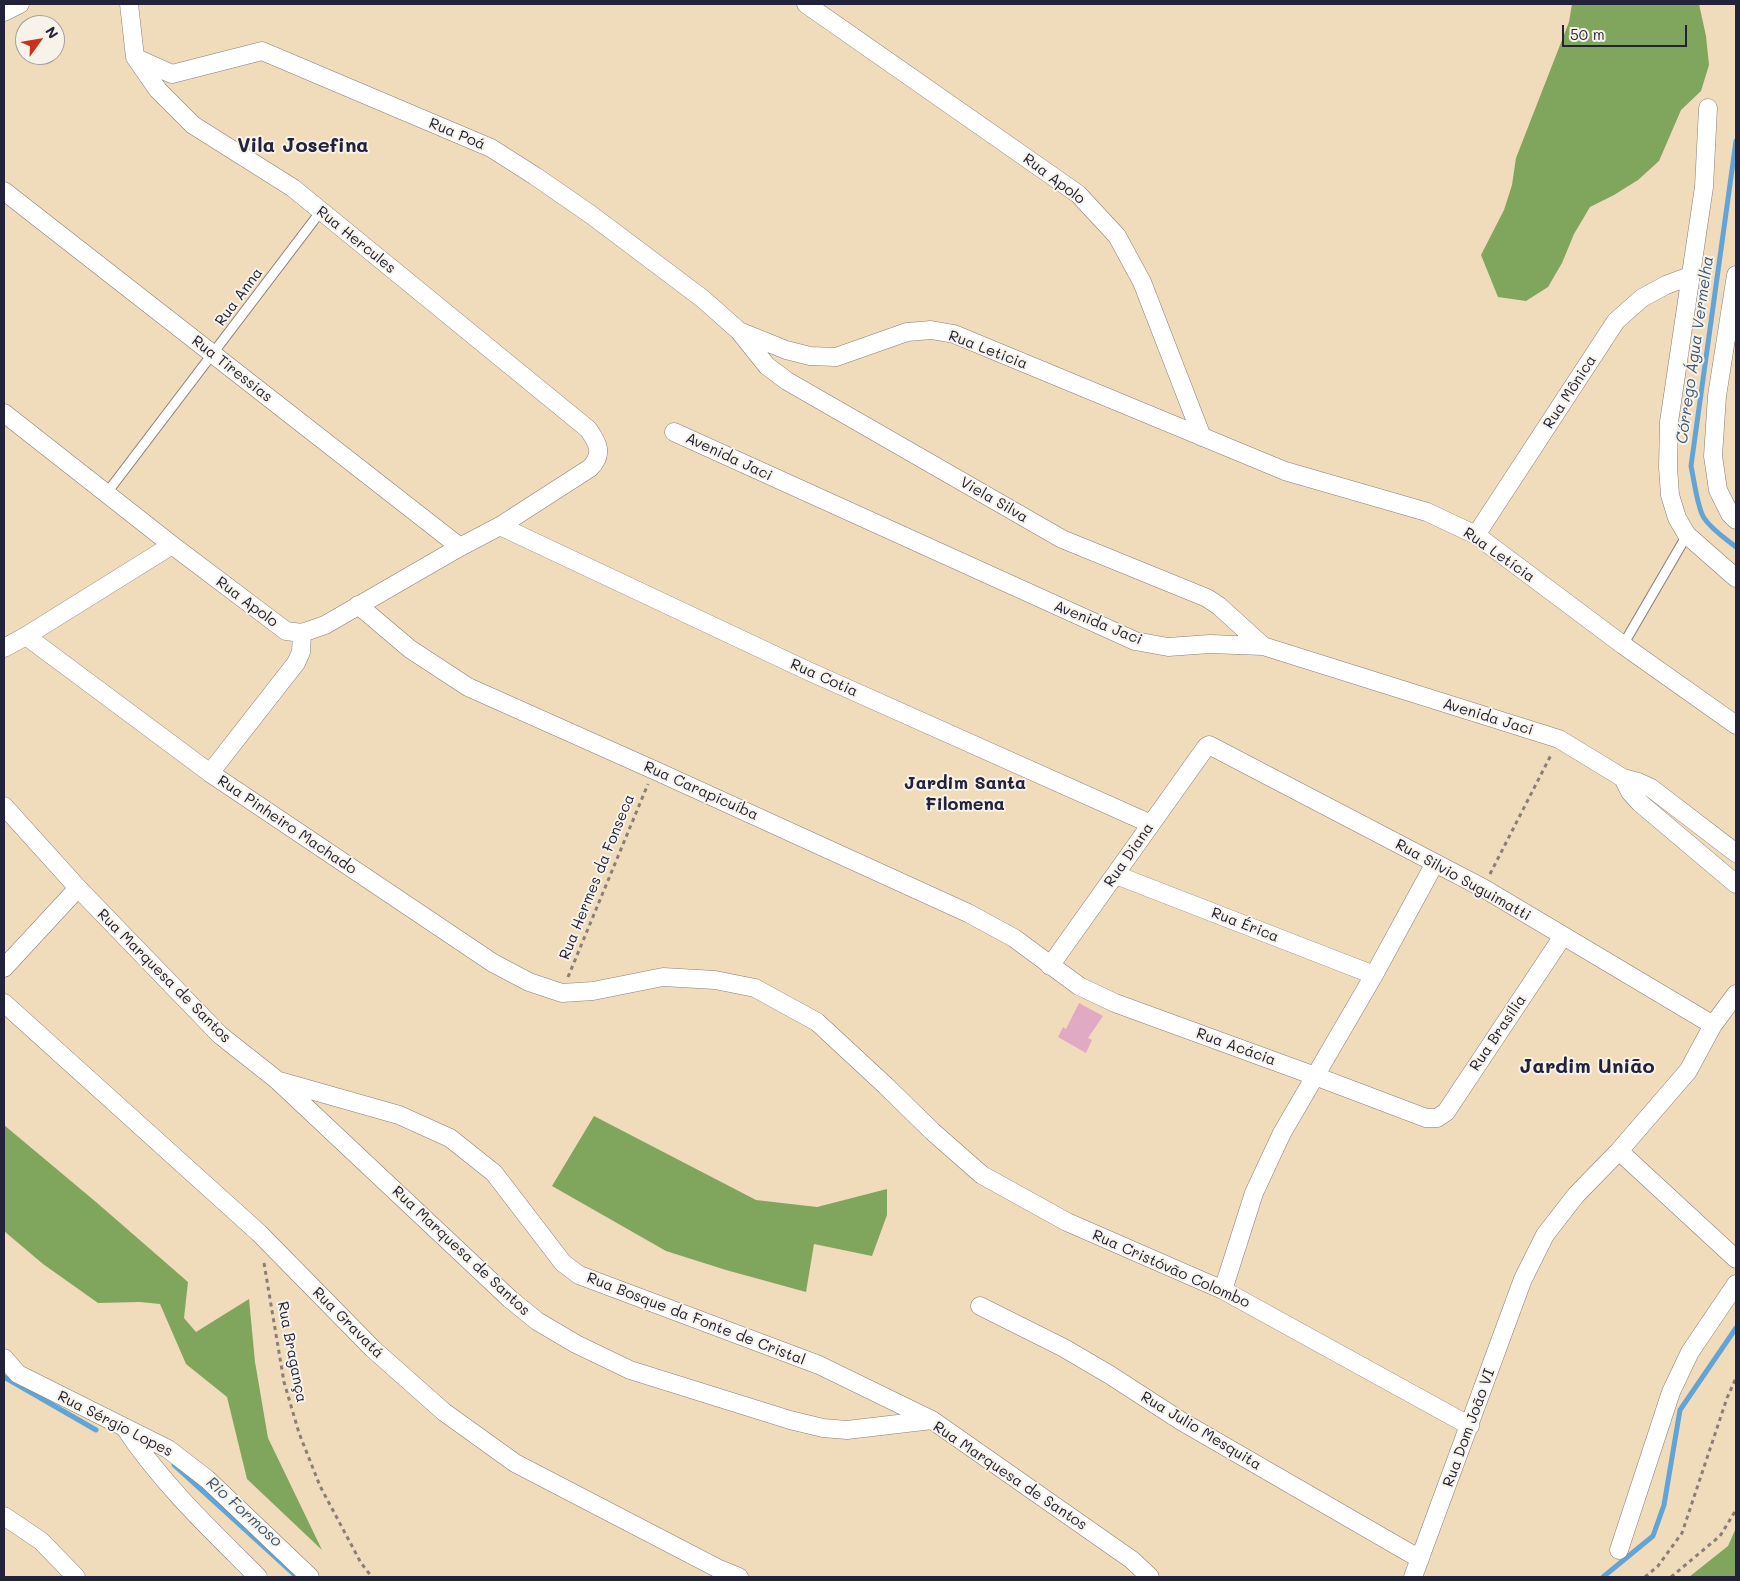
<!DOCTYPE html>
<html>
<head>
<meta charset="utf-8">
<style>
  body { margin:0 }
  #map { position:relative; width:1740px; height:1581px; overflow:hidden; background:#f0dbba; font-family:Mali,sans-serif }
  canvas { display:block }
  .frame { position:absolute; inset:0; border:5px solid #22223b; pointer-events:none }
  .north { position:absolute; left:15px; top:15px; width:50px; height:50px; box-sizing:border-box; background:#f7f3e8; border:1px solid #a29fa3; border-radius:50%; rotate:58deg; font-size:14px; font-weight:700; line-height:20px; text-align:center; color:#22223b }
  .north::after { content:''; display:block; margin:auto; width:18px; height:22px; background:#c8321e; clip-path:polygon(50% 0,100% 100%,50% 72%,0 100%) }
  .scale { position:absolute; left:1562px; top:25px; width:125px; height:22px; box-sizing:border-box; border:2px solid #22223b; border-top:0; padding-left:6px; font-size:15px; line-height:18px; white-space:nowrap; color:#22223b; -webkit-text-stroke:4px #f7f3e8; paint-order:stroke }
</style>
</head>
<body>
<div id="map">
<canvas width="1740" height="1581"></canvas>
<div class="frame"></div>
<div class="north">N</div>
<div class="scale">50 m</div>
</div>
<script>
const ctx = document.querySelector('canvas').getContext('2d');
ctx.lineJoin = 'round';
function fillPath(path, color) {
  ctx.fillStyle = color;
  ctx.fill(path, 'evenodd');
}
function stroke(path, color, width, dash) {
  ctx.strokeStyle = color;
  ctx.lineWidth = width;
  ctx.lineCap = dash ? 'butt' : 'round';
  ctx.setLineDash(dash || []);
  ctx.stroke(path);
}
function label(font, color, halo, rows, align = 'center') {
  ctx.font = font + ' Mali,sans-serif';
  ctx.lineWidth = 4;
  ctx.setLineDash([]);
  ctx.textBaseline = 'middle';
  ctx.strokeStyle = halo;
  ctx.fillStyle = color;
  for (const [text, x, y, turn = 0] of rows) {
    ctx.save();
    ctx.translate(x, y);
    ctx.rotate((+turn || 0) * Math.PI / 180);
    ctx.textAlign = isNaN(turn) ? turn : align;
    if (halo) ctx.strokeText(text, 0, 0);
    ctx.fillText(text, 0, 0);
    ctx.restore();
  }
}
const forest = new Path2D(`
  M 1572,4 L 1699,4 L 1706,36 L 1709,65 L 1701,91 L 1681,110 L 1659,161 L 1638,180 L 1614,195 L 1590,207 L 1574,234 L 1562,263 L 1548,287 L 1526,301 L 1498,297 L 1481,255 L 1504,210 L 1512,185 L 1516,158 L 1569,22 Z
  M 594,1116 L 756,1200 L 817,1207 L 887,1189 L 887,1215 L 872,1256 L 814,1244 L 806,1292 L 726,1270 L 666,1251 L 552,1186 Z
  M 4,1125 L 96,1202 L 188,1282 L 184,1318 L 196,1332 L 249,1299 L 255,1362 L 268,1438 L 322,1550 L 247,1479 L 227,1397 L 186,1364 L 160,1304 L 140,1302 L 98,1303 L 43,1264 L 4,1231 Z
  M 1736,1528 L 1736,1577 L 1689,1577 L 1728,1546 Z`);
const stream = new Path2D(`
  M 1736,141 L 1691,466 C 1694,479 1697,507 1704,518 C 1712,530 1726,539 1736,547
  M 4,1377 L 96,1430
  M 174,1465 L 297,1577
  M 1603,1577 L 1653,1536 L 1664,1505 L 1680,1410 L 1736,1328`);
const building = new Path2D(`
  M 1079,1003 L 1103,1016 L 1088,1038 L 1092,1040 L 1086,1053 L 1058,1037 L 1063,1027 L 1066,1029 Z`);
const path = new Path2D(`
  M 1490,874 L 1552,753
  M 568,977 L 648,784
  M 264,1263 L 284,1382 L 299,1433 L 320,1486 L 361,1563 L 372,1577
  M 1645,1577 L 1658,1566 L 1682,1533 L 1727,1398 L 1736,1378
  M 1671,1577 L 1720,1536 L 1736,1510`);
const lane = new Path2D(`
  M 106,494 L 321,211
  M 1623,645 L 1687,535`);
const street = new Path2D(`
  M 806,4 L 1078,194 L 1117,236 L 1142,282 L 1202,437
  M 4,12 L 20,4
  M 136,58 L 172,74 L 262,51 L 491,148 L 535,176 L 590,214 L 703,299 L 739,331 L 767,366 L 787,381 L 1062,539 L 1207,598 L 1219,606 L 1263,646
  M 1708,108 L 1704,187 L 1669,422 L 1668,467 L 1670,495 L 1677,518 L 1687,535 L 1736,578
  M 4,191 L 460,547
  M 1736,275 L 1717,396 L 1713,456 L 1718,490 L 1730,514 L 1736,520
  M 739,331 L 786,350 L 810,356 L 836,357 L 907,332 L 931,330 L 954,334 L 1285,471 L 1427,512 L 1476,535 L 1623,645 L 1736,725
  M 4,413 L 172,545 L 286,631 L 302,633 L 325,625 L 460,547 L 500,526 L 590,468 C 604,454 598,443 588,429 L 293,188 L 193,125 L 158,90 L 135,57 L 129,4
  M 674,432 L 1135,641 L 1168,647 L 1210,644 L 1263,646 L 1559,739 L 1623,778 L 1638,782 L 1651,788 L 1736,853
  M 500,526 L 806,670 L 1151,824
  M 1476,535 L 1616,321 L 1642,298 L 1666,285 L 1690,276
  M 358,605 L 410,649 L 468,687 L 654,770 L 968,913 L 1014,938 L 1079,986 L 1115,1003 L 1315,1076 L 1426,1118 L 1437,1118 L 1446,1112 L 1563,936
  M 26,636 L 210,773 L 493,963 L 529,982 L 562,993 L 593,991 L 663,977 L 715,980 L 755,988 L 817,1022 L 886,1086 L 933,1132 L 982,1175 L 1067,1222 L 1223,1290 L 1470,1426
  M 4,648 L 26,636 L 172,545
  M 210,773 L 296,663 L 301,652 L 302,633
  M 1623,778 L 1630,792 L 1640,803 L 1736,884
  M 4,806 L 78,888 L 220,1035 L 277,1080 L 510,1299 L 537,1321 L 576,1344 L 630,1370 L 790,1420 L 823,1428 L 847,1430 L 932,1420
  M 1116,875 L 1374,975
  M 1050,966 L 1206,747 L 1209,745 L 1483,888 L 1713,1025
  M 4,968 L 78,888
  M 4,1003 L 259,1233 L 373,1349 L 444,1412 L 515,1463 L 717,1568 L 739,1577
  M 279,1081 L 399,1115 L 450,1138 L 494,1173 L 563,1263 L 579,1275 L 819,1365 L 932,1420 L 1132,1560 L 1150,1577
  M 1619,1151 L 1736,1259
  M 1223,1290 L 1254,1193 L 1282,1133 L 1374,975 L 1435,863
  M 980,1306 L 1064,1348 L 1110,1375 L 1181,1421 L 1420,1559
  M 4,1358 L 18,1374 L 168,1449 L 207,1479 L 310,1577
  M 125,1428 C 162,1484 211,1530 258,1577
  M 4,1516 L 41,1541 L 76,1577
  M 1619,1550 L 1671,1392 L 1690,1352 L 1736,1284
  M 1413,1577 L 1523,1279 L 1545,1235 L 1576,1195 L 1619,1151 L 1688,1071 L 1713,1025 L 1736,994`);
const streetNames = [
  ["Rua Poá",457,134,23],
  ["Rua Apolo",1054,179,37],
  ["Rua Hercules",356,240,39],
  ["Rua Anna",239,297,-53],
  ["Rua Leticia",988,350,21],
  ["Rua Tiressias",232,369,38],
  ["Rua Mônica",1570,392,-57],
  ["Avenida Jaci",729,457,25],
  ["Viela Silva",994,500,30],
  ["Rua Letícia",1499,555,35],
  ["Rua Apolo",247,602,37],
  ["Avenida Jaci",1098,623,22],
  ["Rua Cotia",824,678,24],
  ["Avenida Jaci",1488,717,17],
  ["Rua Carapicuíba",701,791,24],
  ["Rua Pinheiro Machado",287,825,34],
  ["Rua Diana",1129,855,-55],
  ["Rua Hermes da Fonseca",597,877,-68],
  ["Rua Silvio Suguimatti",1463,880,29],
  ["Rua Érica",1245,925,21],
  ["Rua Marquesa de Santos",164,976,45],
  ["Rua Brasília",1498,1033,-56],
  ["Rua Acácia",1236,1047,20],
  ["Rua Marquesa de Santos",461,1251,43],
  ["Rua Cristóvão Colombo",1171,1269,24],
  ["Rua Bosque da Fonte de Cristal",696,1319,21],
  ["Rua Gravatá",348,1323,45],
  ["Rua Bragança",292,1352,79],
  ["Rua Sérgio Lopes",115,1424,27],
  ["Rua Dom João VI",1469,1428,-70],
  ["Rua Julio Mesquita",1201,1431,31],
  ["Rua Marquesa de Santos",1010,1476,34]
];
const waterNames = [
  ["Córrego Água Vermelha",1695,350,-82],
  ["Rio Formoso",244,1512,42]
];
const quarterNames = [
  ["Jardim Santa",965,783],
  ["Filomena",965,804]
];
const districtNames = [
  ["Vila Josefina",303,146],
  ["Jardim União",1587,1067]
];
fillPath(forest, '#80a65d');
stroke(stream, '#62a4d6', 5);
fillPath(building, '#e1aac3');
stroke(lane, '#897e7a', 11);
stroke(street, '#897e7a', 19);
stroke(path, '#897e7a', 3, [4, 4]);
stroke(lane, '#fff', 9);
stroke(street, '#fff', 18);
label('15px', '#22223b', '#f7f3e8', streetNames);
label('italic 16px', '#3c5679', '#f7f3e8', waterNames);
label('bold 18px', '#22223b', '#f7f3e8', quarterNames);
label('bold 20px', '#22223b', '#f7f3e8', districtNames);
</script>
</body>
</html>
